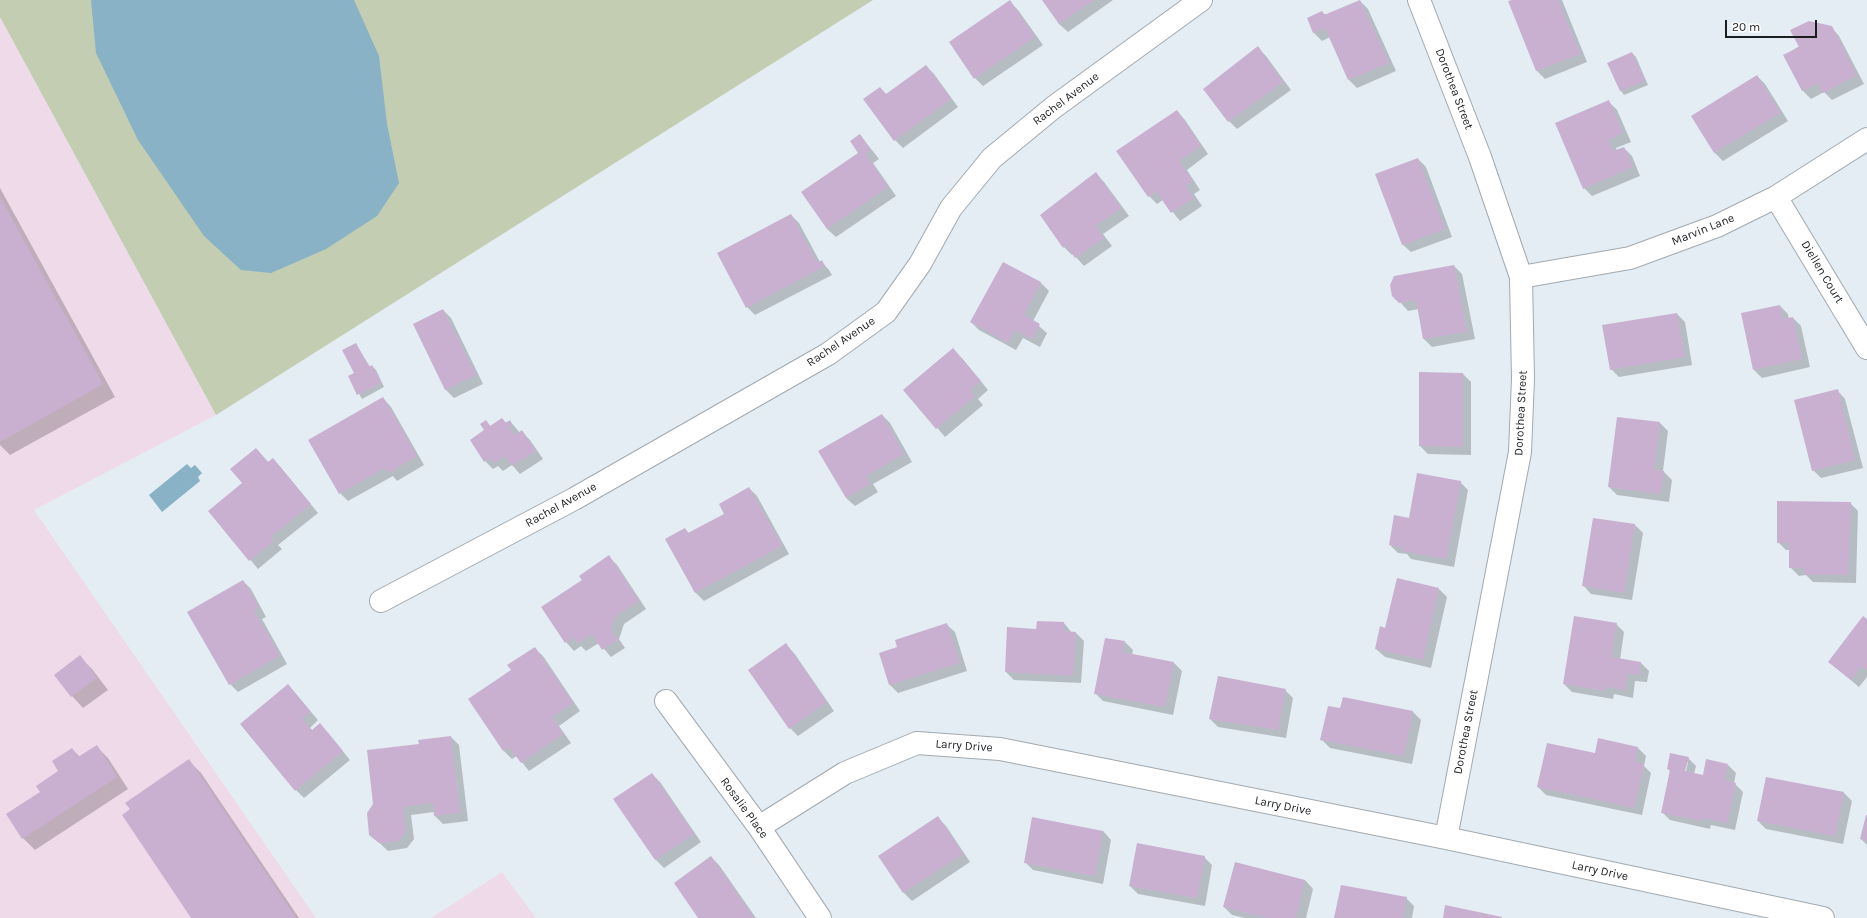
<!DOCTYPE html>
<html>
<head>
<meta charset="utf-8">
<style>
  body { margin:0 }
  #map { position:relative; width:1867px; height:918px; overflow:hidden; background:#e4edf3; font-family:Karla,sans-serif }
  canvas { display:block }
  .scale { position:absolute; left:1725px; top:20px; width:92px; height:18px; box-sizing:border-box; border:2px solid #1b1e21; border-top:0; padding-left:5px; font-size:12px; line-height:14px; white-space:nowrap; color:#1b1e21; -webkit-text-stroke:3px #fff; paint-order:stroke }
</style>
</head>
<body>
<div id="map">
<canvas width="1867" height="918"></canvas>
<div class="scale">20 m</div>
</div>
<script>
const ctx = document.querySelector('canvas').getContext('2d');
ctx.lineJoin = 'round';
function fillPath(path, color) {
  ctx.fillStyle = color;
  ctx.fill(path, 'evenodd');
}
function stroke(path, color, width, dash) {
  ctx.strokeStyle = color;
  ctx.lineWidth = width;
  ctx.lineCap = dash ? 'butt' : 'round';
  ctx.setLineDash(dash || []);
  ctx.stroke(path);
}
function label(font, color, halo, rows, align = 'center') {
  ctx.font = font + ' Karla,sans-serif';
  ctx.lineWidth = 4;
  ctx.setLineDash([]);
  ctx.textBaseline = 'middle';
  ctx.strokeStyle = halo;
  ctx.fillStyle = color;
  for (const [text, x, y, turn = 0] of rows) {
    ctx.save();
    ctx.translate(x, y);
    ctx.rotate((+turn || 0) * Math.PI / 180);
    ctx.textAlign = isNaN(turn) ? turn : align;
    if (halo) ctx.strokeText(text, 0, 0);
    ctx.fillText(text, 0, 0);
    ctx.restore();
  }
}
const commercial = new Path2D(`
  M 0,17 L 216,415 L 34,510 L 316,918 L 0,918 Z
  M 502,872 L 536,918 L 431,918 Z`);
const green = new Path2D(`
  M 0,0 L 873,0 L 216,415 L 0,17 Z`);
const water = new Path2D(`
  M 91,0 L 354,0 L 379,56 L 387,124 L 399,183 L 377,216 L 326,249 L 271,273 L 241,270 L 204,236 L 138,140 L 96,53 Z
  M 187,464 L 191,468 L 195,465 L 202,473 L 198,477 L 200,481 L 162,512 L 149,495 Z`);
const shadow = new Path2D(`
  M 1043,0 L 1113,0 L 1068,32 L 1059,24 Z
  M 1515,0 L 1562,0 L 1587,62 L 1545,79 L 1537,71 Z
  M 1360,1 L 1368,9 L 1396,71 L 1357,88 L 1349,80 L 1330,37 L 1322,41 L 1314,33 L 1308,18 L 1322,12 L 1326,15 Z
  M 1010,2 L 1018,10 L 1043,45 L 983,86 L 975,78 Z
  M 1831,27 L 1839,36 L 1864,84 L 1832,100 L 1824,92 L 1811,99 L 1803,91 L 1785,55 Z
  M 1258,48 L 1266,56 L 1291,90 L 1237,129 L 1229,121 Z
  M 1632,53 L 1636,57 L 1648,85 L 1624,95 L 1621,91 L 1608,63 Z
  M 926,66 L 934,74 L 958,107 L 903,148 L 895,140 L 880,88 L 887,95 Z
  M 1757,76 L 1765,84 L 1788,121 L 1723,161 L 1715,153 L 1693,116 Z
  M 1609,102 L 1617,110 L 1631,142 L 1616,148 L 1617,151 L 1624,148 L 1632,156 L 1640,176 L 1592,196 L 1584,188 Z
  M 1177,111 L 1185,120 L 1208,154 L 1187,170 L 1200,190 L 1194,194 L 1202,206 L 1180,221 L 1163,200 L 1157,204 L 1149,196 Z
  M 860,135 L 879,159 L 873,163 L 896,196 L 836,237 L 827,229 L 860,154 Z
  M 1418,159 L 1426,167 L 1452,237 L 1411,252 L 1402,244 Z
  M 1096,174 L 1104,182 L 1129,216 L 1103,234 L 1112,246 L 1084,266 L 1073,254 L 1072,255 L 1064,247 Z
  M 0,188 L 115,397 L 10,455 L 0,445 Z
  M 791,215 L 799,223 L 820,262 L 821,261 L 829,270 L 832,275 L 755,315 L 747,307 Z
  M 1003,263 L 1041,283 L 1049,291 L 1033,321 L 1047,333 L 1040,347 L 1023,338 L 1016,350 L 979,330 L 971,322 Z
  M 1454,266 L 1462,274 L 1475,339 L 1432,347 L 1424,339 L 1419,309 L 1408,311 L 1400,302 Z
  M 1780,306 L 1788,314 L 1789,319 L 1793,318 L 1801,326 L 1810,367 L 1762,378 L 1754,370 Z
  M 443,310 L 451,318 L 483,384 L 454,398 L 446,390 L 414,325 Z
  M 1677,314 L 1685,322 L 1692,365 L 1619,377 L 1611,369 Z
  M 356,344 L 370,367 L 372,366 L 376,370 L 384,387 L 362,399 L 349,376 L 355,373 Z
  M 961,357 L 988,390 L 978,399 L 983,405 L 945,437 L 905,390 Z
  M 1420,373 L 1463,374 L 1471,382 L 1471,455 L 1428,454 L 1420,446 Z
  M 1837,390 L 1845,399 L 1863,468 L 1821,478 L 1813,470 Z
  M 383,398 L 391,407 L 424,465 L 397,481 L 393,476 L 348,501 L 340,493 L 310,440 Z
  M 882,415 L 890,423 L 912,462 L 873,484 L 878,492 L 855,506 L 846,498 Z
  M 1618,418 L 1660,423 L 1668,431 L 1663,471 L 1672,480 L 1669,502 L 1617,495 L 1609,487 Z
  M 486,421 L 491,427 L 510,421 L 520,433 L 522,432 L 530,440 L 543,459 L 520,474 L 512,465 L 503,471 L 498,466 L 493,469 L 485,461 Z
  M 256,449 L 269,463 L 273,460 L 281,468 L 318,513 L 278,545 L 282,549 L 258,569 L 210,511 L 244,484 Z
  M 1460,482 L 1468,490 L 1454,567 L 1411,559 L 1407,554 L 1398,553 L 1390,545 L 1410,519 Z
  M 749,488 L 757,496 L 789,554 L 704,601 L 696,593 L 666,539 L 685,529 L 689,533 L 725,514 Z
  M 1850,503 L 1858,511 L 1856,583 L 1813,582 L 1806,575 L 1799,576 L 1790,567 L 1790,550 L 1786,550 L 1778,542 Z
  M 1635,525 L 1643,533 L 1632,600 L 1591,594 L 1583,585 Z
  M 609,557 L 617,565 L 646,609 L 624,624 L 619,639 L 625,648 L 611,657 L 599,643 L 586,651 L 581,646 L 574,651 L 566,642 L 543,607 L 583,580 Z
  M 243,581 L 251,589 L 266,617 L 262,619 L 287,664 L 238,692 L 230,684 Z
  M 1439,589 L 1447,597 L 1431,668 L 1385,657 L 1376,649 L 1386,629 Z
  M 1867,621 L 1867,677 L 1859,687 L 1829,662 Z
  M 1064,623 L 1072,633 L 1076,633 L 1084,641 L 1081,683 L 1014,680 L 1006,672 L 1037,630 Z
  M 946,624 L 955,632 L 967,671 L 898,693 L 890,685 L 899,648 Z
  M 1616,624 L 1624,632 L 1620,660 L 1641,663 L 1649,671 L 1647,682 L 1635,681 L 1633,698 L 1614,694 L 1613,699 L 1572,692 L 1564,684 Z
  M 1125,642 L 1133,650 L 1132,655 L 1174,663 L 1182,671 L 1173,715 L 1103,701 L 1095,693 Z
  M 786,645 L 794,653 L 834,711 L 798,736 L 790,728 Z
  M 534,648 L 543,656 L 580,711 L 559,726 L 571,743 L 529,771 L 517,756 L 512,759 L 504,751 L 469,699 L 512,670 Z
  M 80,657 L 92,669 L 108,690 L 83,708 L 72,696 Z
  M 288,685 L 318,720 L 310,728 L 313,731 L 328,733 L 350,760 L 304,798 L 296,790 Z
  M 1285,690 L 1293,698 L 1286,738 L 1218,727 L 1210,719 Z
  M 1343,698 L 1413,712 L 1421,720 L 1412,764 L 1330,748 L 1322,740 L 1341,709 Z
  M 451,737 L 459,745 L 468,821 L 443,824 L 435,816 L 434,812 L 411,815 L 414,839 L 407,848 L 388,851 L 370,834 L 420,745 Z
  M 1599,740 L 1638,748 L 1646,756 L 1644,766 L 1651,773 L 1642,815 L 1546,795 L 1538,787 L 1596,755 Z
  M 96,746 L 108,758 L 128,789 L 35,850 L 23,838 L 72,749 L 80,757 Z
  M 1688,758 L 1696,766 L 1694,774 L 1703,776 L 1728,765 L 1736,773 L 1734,783 L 1743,792 L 1735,830 L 1711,825 L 1710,829 L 1670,820 L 1662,812 L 1670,771 L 1668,769 ZM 1686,762 L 1688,762 L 1685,776 L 1683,776 Z
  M 189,761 L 201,773 L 299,918 L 192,918 L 131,810 Z
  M 652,774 L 660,782 L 701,842 L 664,868 L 656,860 L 615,799 Z
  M 1766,778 L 1844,793 L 1852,801 L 1843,844 L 1766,829 L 1758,821 Z
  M 1867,817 L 1867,845 L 1861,839 Z
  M 938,818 L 946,826 L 970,862 L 912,901 L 904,893 L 880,856 Z
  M 1103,831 L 1111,840 L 1103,884 L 1033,870 L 1025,862 Z
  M 711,857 L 719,865 L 756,918 L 699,918 Z
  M 1204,857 L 1212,865 L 1205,906 L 1138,894 L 1130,886 Z
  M 1305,880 L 1313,889 L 1306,918 L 1245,918 L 1232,915 L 1224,907 Z
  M 1406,898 L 1414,906 L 1412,918 L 1335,918 Z`);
const building = new Path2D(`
  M 1010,0 L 1035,37 L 974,79 L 949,42 Z
  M 1042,0 L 1094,0 L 1059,24 Z
  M 1360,0 L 1389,63 L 1348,80 L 1325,28 L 1313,33 L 1307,18 L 1322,11 L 1324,15 Z
  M 1512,0 L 1558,0 L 1580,54 L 1536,71 L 1508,1 Z
  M 1809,21 L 1832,26 L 1857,75 L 1823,93 L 1818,83 L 1802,91 L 1783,55 L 1799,47 L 1790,30 Z
  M 1258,46 L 1283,82 L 1228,122 L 1203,89 Z
  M 1632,52 L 1645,81 L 1620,91 L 1607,63 Z
  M 926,65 L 951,99 L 894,141 L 863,99 L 880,87 L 886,94 Z
  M 1757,75 L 1780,113 L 1714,153 L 1691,116 Z
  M 1609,100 L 1623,133 L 1608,140 L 1613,151 L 1624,147 L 1633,167 L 1583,189 L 1555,123 Z
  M 1177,110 L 1201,146 L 1179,161 L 1193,181 L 1186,186 L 1194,198 L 1171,213 L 1156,191 L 1148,197 L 1116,151 Z
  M 860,134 L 871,150 L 866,154 L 888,187 L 827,229 L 801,192 L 858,153 L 850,141 Z
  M 1418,158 L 1445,229 L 1402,245 L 1375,174 Z
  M 1096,172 L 1121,208 L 1096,226 L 1104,238 L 1075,258 L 1066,245 L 1063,248 L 1040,215 Z
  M 0,197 L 103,384 L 0,442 Z
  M 791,214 L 817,263 L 822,260 L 825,266 L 746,308 L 717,253 Z
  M 1003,262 L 1041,282 L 1024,315 L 1040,324 L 1032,339 L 1014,330 L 1008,343 L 970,322 Z
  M 1454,265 L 1467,332 L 1423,339 L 1416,300 L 1399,303 L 1392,296 L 1390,285 L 1394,276 Z
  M 1780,305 L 1783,319 L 1793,317 L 1802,359 L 1753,370 L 1741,313 Z
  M 443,309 L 476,375 L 445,390 L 413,324 Z
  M 1677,313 L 1685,357 L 1610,370 L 1602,325 Z
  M 356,343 L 369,367 L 372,365 L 381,383 L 357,395 L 348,376 L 354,373 L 342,350 Z
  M 953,348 L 981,381 L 970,390 L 975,396 L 936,429 L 903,390 Z
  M 1419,372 L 1463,373 L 1463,447 L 1419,446 Z
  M 1838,389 L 1855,460 L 1812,471 L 1794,400 Z
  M 383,397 L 417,456 L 388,473 L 385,468 L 339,494 L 308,440 Z
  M 882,414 L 904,454 L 866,476 L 870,484 L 846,498 L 818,451 Z
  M 1617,417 L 1660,422 L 1654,470 L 1664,471 L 1661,494 L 1608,487 Z
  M 502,418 L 506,423 L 510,420 L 512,425 L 509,427 L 515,435 L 522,430 L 536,451 L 512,466 L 505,456 L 494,463 L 490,458 L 484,462 L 470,440 L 484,430 L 480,424 L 486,420 L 490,426 Z
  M 256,448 L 268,462 L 273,458 L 311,504 L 271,537 L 274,541 L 249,561 L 208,511 L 242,483 L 230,469 Z
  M 1417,473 L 1461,481 L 1446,559 L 1402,551 L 1403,548 L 1389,545 L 1394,515 L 1409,518 Z
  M 749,487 L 782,546 L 695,593 L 665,539 L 685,528 L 688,533 L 724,514 L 719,504 Z
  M 1777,501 L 1851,502 L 1848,575 L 1804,575 L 1804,568 L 1789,568 L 1789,543 L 1777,543 Z
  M 1593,518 L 1635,524 L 1624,593 L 1582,586 Z
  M 609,555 L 639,601 L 616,616 L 611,630 L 618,640 L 602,650 L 592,634 L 577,643 L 573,637 L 565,643 L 541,607 L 582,580 L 579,576 Z
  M 1397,578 L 1439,588 L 1423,660 L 1375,649 L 1380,626 L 1385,628 Z
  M 243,580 L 259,608 L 254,611 L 280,656 L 229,685 L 187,612 Z
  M 1574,616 L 1617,623 L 1611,657 L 1641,662 L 1639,675 L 1627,673 L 1625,690 L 1606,687 L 1605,691 L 1563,684 Z
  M 1863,616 L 1867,619 L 1867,670 L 1861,666 L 1851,680 L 1828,662 Z
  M 1037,621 L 1064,622 L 1064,631 L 1076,632 L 1073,676 L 1005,672 L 1007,627 L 1036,629 Z
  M 947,623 L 960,663 L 889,685 L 879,653 L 897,647 L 895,640 Z
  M 1105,638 L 1125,641 L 1122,652 L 1174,662 L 1165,707 L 1094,694 Z
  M 786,643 L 827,702 L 789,729 L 748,670 Z
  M 535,647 L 573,703 L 552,717 L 563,734 L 521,763 L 509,747 L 503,751 L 468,699 L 511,670 L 507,665 Z
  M 80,655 L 97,678 L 71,697 L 54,675 Z
  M 1218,676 L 1286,689 L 1278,730 L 1209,719 Z
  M 288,684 L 311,712 L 302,719 L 312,730 L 320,723 L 343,751 L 295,791 L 240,724 Z
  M 1343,697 L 1413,711 L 1404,756 L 1320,740 L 1328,706 L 1340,708 Z
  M 451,736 L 460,813 L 434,816 L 433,803 L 403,807 L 406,831 L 399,841 L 379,843 L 369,835 L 367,813 L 373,804 L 367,750 L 419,744 L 418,740 Z
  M 1598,738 L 1638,747 L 1635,762 L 1644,764 L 1634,808 L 1537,787 L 1547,743 L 1595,753 Z
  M 97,745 L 117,777 L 22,839 L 6,814 L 40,792 L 36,786 L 58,771 L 52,761 L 72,748 L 78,757 Z
  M 1670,753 L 1689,757 L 1685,771 L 1703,775 L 1706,759 L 1728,764 L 1725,780 L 1736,783 L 1727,823 L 1703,818 L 1702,821 L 1661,813 L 1670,770 L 1667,769 Z
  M 189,759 L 296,918 L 191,918 L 122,815 L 130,809 L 125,803 Z
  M 652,773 L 694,834 L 655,860 L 613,799 Z
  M 1766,777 L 1844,792 L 1835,836 L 1757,821 Z
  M 1866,815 L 1867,815 L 1867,841 L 1860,839 Z
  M 938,816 L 963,854 L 903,893 L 878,856 Z
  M 1032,817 L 1103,831 L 1095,876 L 1024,863 Z
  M 1137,843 L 1205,856 L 1197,898 L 1129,886 Z
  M 711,856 L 754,918 L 698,918 L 674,883 Z
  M 1235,862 L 1305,880 L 1296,918 L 1267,918 L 1223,907 Z
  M 1341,885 L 1407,897 L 1403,918 L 1334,918 Z
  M 1445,905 L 1502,917 L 1502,918 L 1443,918 Z`);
const minor = new Path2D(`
  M 1419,0 L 1480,157 L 1521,277 L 1523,379 L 1520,452 L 1446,838
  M 1776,197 L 1867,348
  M 1521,277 L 1630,258 L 1717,226 L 1776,197 L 1867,139
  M 381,601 L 574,499 L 828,354 L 886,312 L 920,264 L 951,208 L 992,158 L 1054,107 L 1201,0
  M 666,701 L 759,827 L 820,918
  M 759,827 L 845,773 L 917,743 L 1000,749 L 1446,838 L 1823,918`);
const streetNames = [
  ["Dorothea Street",1454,89,69],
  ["Rachel Avenue",1066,99,-37],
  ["Marvin Lane",1703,230,-22],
  ["Diellen Court",1822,272,59],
  ["Rachel Avenue",841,342,-34],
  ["Dorothea Street",1521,413,-87],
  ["Rachel Avenue",561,505,-29],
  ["Dorothea Street",1466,732,-79],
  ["Larry Drive",964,746,4],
  ["Larry Drive",1283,806,11],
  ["Rosalie Place",744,808,54],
  ["Larry Drive",1600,871,12]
];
fillPath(commercial, '#efdae9');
fillPath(green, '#c3cdb1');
fillPath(water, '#89b2c6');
fillPath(shadow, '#0003');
fillPath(building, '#c9b0d1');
stroke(minor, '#a2aab0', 24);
stroke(minor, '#fff', 22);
label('12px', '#1b1e21', '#fff', streetNames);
</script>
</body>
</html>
